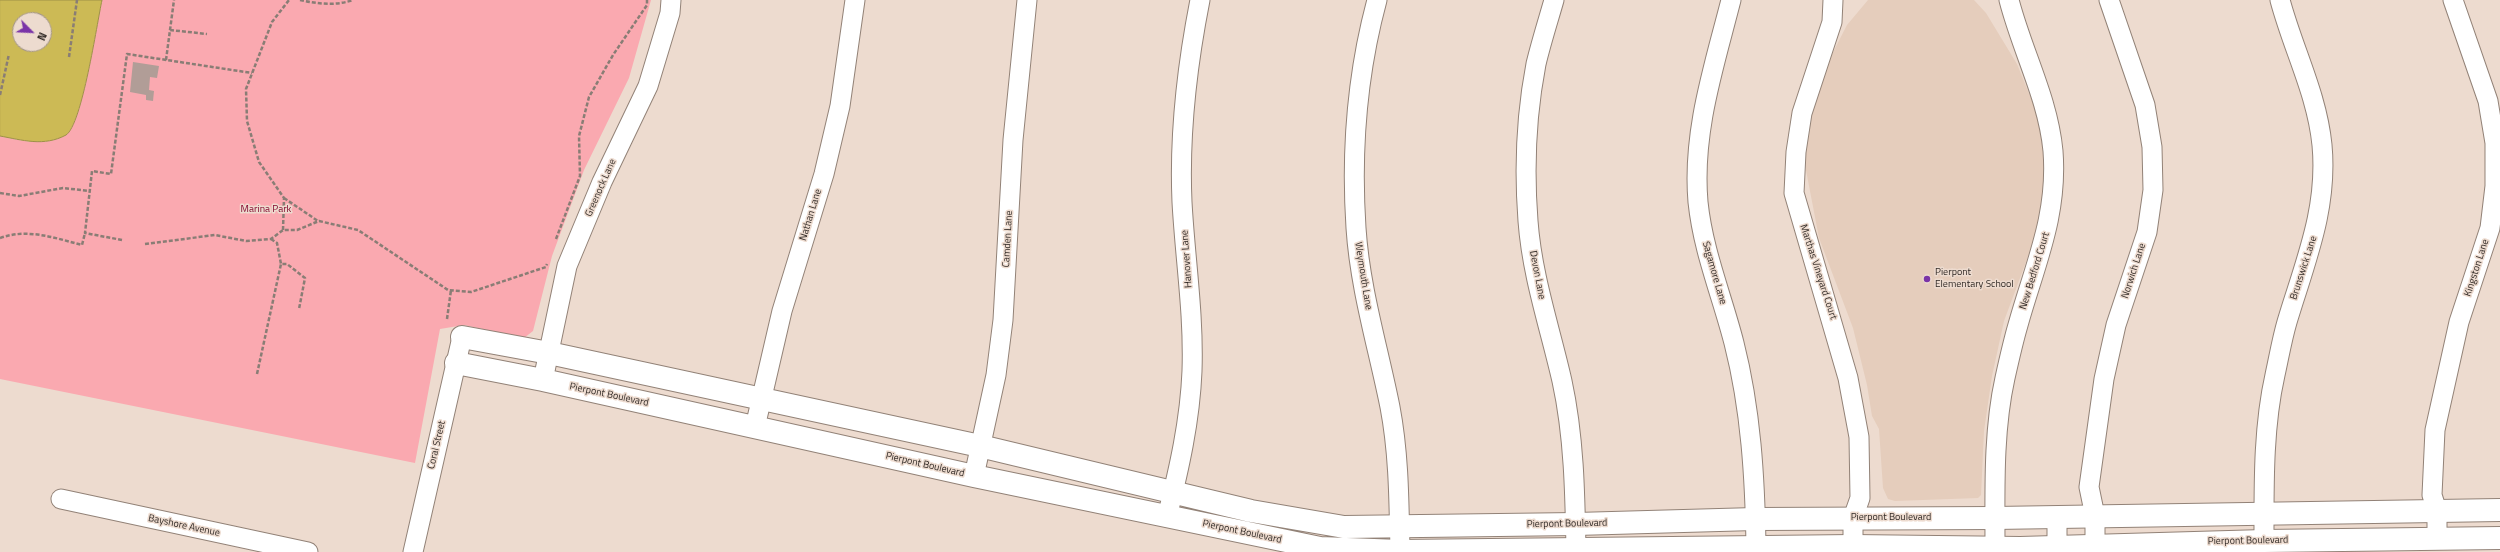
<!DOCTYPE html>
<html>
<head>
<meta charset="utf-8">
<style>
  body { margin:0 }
  #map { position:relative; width:2500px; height:552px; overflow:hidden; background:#eddbcf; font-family:"Titillium Web",sans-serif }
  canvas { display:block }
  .north { position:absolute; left:12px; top:12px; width:40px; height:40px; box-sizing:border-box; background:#eddbcf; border:1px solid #a2948b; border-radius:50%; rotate:114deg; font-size:11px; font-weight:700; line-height:16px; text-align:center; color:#312a26 }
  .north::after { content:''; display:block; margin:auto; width:14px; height:18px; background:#7a34a7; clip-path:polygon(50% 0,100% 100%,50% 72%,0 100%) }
</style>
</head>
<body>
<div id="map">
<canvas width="2500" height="552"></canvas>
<div class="north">N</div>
</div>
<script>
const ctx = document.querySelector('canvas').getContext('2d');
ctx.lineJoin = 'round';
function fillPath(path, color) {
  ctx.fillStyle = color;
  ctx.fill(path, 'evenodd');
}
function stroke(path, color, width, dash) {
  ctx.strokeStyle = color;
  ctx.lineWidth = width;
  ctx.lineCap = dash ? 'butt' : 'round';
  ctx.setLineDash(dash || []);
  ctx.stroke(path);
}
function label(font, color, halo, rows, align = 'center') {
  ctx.font = font + ' "Titillium Web",sans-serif';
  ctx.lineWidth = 3;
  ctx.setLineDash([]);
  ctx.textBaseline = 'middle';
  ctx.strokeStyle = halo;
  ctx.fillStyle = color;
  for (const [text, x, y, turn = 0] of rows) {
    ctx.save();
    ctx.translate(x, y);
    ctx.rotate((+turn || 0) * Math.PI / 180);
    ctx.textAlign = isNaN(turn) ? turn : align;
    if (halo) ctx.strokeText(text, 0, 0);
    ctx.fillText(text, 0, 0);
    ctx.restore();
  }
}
const built = new Path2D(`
  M 1868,0 L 1974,0 L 1986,13 L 2017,64 L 2034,106 L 2044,145 L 2045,186 L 2039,227 L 2004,321 L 1992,376 L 1984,431 L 1981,495 L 1978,498 L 1895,501 L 1888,499 L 1883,488 L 1879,429 L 1872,416 L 1867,385 L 1853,328 L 1819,238 L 1805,165 L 1809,119 L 1828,62 L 1847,25 Z`);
const green = new Path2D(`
  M 102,0 L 651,0 L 629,78 L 584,170 L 552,256 L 533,331 L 524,338 L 464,325 L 440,329 L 415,463 L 0,379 L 0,136 C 22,141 44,147 66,135 C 82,125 97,23 102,0 Z`);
const water = new Path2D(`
  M 0,0 L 102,0 C 97,23 82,125 66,135 C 44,147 22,140 0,136 ZM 20,20 L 44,20 L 44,44 L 20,44 Z`);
const building = new Path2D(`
  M 133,62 L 159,66 L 157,78 L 150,77 L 149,90 L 154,91 L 153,101 L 146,100 L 146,95 L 130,92 Z`);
const path = new Path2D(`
  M 300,0 C 318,4 336,6 353,0
  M 170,30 L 207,34
  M 69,57 L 77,0
  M 166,60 L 174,0
  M 0,95 L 9,54
  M 0,193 L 19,196 L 63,188 L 90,191
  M 284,198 L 318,221
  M 283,230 L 284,198 L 259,162 L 247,121 L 246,89 L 272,22 L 289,0
  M 0,238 C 28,228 55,238 82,245 L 85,233
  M 271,239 L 277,243 L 281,264 L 287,264 L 305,278 L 299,309
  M 556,239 L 580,176 L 579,136 L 589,97 L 613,55 L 647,5 L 647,0
  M 122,240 L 85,233 L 92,171 L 111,174 L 127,54 L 252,73
  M 145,244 L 215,235 L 246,241 L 271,239 L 283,230 L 297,230 L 319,221 L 358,230 L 448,290 L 471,292 L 546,267 L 547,264
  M 447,319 L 451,290
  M 257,374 L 281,264`);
const minor = new Path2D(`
  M 1377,0 C 1357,74 1351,152 1356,228 C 1360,289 1378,347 1390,407 C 1399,454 1399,503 1400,551
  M 1554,0 C 1548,21 1541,43 1536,64 C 1526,116 1524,169 1528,221 C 1532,276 1550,328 1562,381 C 1574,436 1575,493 1576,550
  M 1731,0 C 1714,67 1692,132 1698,202 C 1703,251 1722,296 1734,343 C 1751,410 1755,478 1756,547
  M 1833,0 L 1832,22 L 1802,113 L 1796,152 L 1794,193 L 1848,378 L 1859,437 L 1860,498 L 1853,518 L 1853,546
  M 543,380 L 567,266 L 602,182 L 648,86 L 670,13 L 671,0
  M 755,427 L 782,311 L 824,174 L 840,106 L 855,0
  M 974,476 L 996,375 L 1003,320 L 1013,140 L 1027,0
  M 61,499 L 308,552
  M 1167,517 C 1179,469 1190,421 1192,371 C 1194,314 1185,258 1182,202 C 1179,134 1187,66 1200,0
  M 2057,517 L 2057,552
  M 2437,538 L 2437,511 L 2432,495 L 2435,430 L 2459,322 L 2490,228 L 2495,186 L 2495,143 L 2488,101 L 2453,0
  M 2264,541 C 2264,486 2263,428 2275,375 C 2279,357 2282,339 2287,322 C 2305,262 2328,209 2322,145 C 2317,94 2293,49 2280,0
  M 2095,546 L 2095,516 L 2089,487 L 2104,379 L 2116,325 L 2147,232 L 2153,190 L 2152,147 L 2145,105 L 2109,0
  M 1995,547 C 1995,491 1993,432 2005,378 C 2009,360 2013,342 2018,325 C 2035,264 2058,216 2053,151 C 2048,98 2022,51 2009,0
  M 413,552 L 462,337`);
const tertiary = new Path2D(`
  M 462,337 L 549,353 L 980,446 L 1251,511 L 1344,527 L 1576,524 L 1755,519 L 1995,518 L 2500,510
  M 456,363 L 543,380 L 974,476 L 1320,548 L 1400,551 L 1853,546 L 2020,548 L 2264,541 L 2500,538`);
const markers = [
  [1927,279,4,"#7a34a7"]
];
const streetNames = [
  ["Greenock Lane",601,188,-66],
  ["Nathan Lane",811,215,-73],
  ["Camden Lane",1008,239,-87],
  ["Hanover Lane",1187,259,-94],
  ["Brunswick Lane",2304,268,-72],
  ["Kingston Lane",2477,268,-72],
  ["New Bedford Court",2035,271,-73],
  ["Norwich Lane",2134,271,-72],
  ["Marthas Vineyard Court",1818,272,72],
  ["Sagamore Lane",1714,273,74],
  ["Devon Lane",1537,275,79],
  ["Weymouth Lane",1363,276,81],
  ["Pierpont Boulevard",609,395,12],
  ["Coral Street",437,445,-77],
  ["Pierpont Boulevard",925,465,13],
  ["Pierpont Boulevard",1891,518],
  ["Pierpont Boulevard",1567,524,-1],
  ["Bayshore Avenue",184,526,12],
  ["Pierpont Boulevard",1242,532,12],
  ["Pierpont Boulevard",2248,541,-1]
];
const parkNames = [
  ["Marina Park",266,210]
];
const poiNames = [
  ["Pierpont",1935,273],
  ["Elementary School",1935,285]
];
fillPath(built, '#e5cdbc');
fillPath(green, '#faa9b0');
fillPath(water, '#ccba55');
stroke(water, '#9e8f47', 1);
fillPath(building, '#b19d97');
stroke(minor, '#928277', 21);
stroke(tertiary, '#928277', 24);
stroke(path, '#897d75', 2.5, [4, 2]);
stroke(minor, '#fff', 19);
stroke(tertiary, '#fff', 22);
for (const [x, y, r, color] of markers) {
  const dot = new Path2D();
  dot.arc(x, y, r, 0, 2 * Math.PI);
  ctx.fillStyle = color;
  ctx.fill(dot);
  stroke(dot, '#eddbcf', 1.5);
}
label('10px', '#312a26', '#eddbcf', streetNames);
label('10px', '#7f0029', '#eddbcf', parkNames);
label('10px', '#312a26', '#eddbcf', poiNames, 'left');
</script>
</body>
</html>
